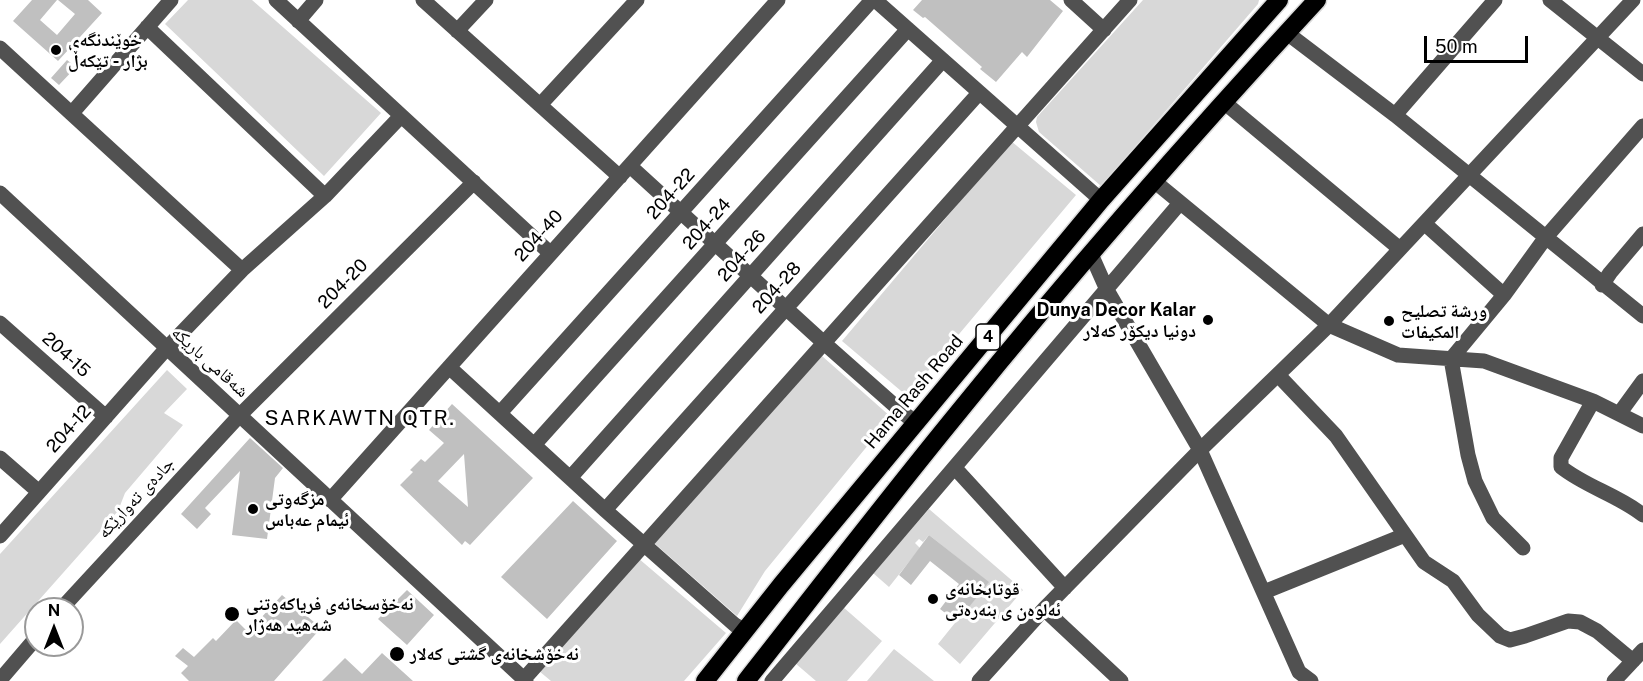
<!DOCTYPE html>
<html>
<head>
<meta charset="utf-8">
<style>
  body { margin:0 }
  #map { position:relative; width:1643px; height:681px; overflow:hidden; background:#fff; font-family:"Public Sans",sans-serif }
  canvas { display:block }
  .north { position:absolute; left:24px; top:597px; width:60px; height:60px; box-sizing:border-box; background:#fff; border:2px solid #999; border-radius:50%; rotate:0deg; font-size:16px; font-weight:700; line-height:24px; text-align:center; color:#000 }
  .north::after { content:''; display:block; margin:auto; width:21px; height:27px; background:#000; clip-path:polygon(50% 0,100% 100%,50% 72%,0 100%) }
  .scale { position:absolute; left:1424px; top:36px; width:104px; height:27px; box-sizing:border-box; border:3px solid #000; border-top:0; padding-left:8px; font-size:18px; line-height:21px; white-space:nowrap; color:#000; -webkit-text-stroke:4px #fff; paint-order:stroke }
</style>
</head>
<body>
<div id="map">
<canvas width="1643" height="681"></canvas>
<div class="north">N</div>
<div class="scale">50 m</div>
</div>
<script>
const ctx = document.querySelector('canvas').getContext('2d');
ctx.lineJoin = 'round';
function fillPath(path, color) {
  ctx.fillStyle = color;
  ctx.fill(path, 'evenodd');
}
function stroke(path, color, width, dash) {
  ctx.strokeStyle = color;
  ctx.lineWidth = width;
  ctx.lineCap = dash ? 'butt' : 'round';
  ctx.setLineDash(dash || []);
  ctx.stroke(path);
}
function label(font, color, halo, rows, align = 'center') {
  ctx.font = font + ' "Public Sans","Noto Naskh Arabic",sans-serif';
  ctx.lineWidth = 6;
  ctx.setLineDash([]);
  ctx.textBaseline = 'middle';
  ctx.strokeStyle = halo;
  ctx.fillStyle = color;
  for (const [text, x, y, turn = 0] of rows) {
    ctx.save();
    ctx.translate(x, y);
    ctx.rotate((+turn || 0) * Math.PI / 180);
    ctx.textAlign = isNaN(turn) ? turn : align;
    if (halo) ctx.strokeText(text, 0, 0);
    ctx.fillText(text, 0, 0);
    ctx.restore();
  }
}
const green = new Path2D(`
  M 188,0 L 252,0 L 381,113 L 324,176 L 165,24 Z
  M 1143,0 L 1259,0 L 1258,4 L 1101,186 L 1039,132 L 1036,122 L 1037,117 Z
  M 1011,141 L 1076,195 L 907,396 L 842,341 Z
  M 822,356 L 891,417 L 765,571 L 737,616 L 653,542 Z
  M 167,370 L 187,389 L 164,413 L 183,425 L 125,493 L 118,511 L 0,644 L 0,554 Z
  M 929,509 L 1023,590 L 960,664 L 938,644 L 988,582 L 929,535 L 923,542 L 919,539 L 915,543 L 920,548 L 889,587 L 873,573 Z
  M 638,558 L 726,633 L 684,681 L 551,681 L 539,671 Z
  M 843,607 L 882,641 L 847,681 L 816,681 L 795,663 Z
  M 894,649 L 934,681 L 867,681 Z`);
const building = new Path2D(`
  M 32,0 L 57,0 L 40,20 L 57,35 L 75,14 L 58,0 L 88,0 L 102,13 L 58,61 L 13,21 Z
  M 922,0 L 1050,0 L 1063,11 L 1027,57 L 1022,52 L 996,82 L 980,69 L 982,67 L 925,17 L 923,18 L 913,10 Z
  M 67,60 L 76,67 L 59,85 L 51,78 Z
  M 452,404 L 533,478 L 470,545 L 465,541 L 462,545 L 400,485 L 413,472 L 410,470 L 421,459 L 425,462 L 444,443 L 429,430 ZM 464,454 L 468,507 L 438,481 Z
  M 250,438 L 283,468 L 275,478 L 267,539 L 232,535 L 240,471 L 205,508 L 211,514 L 197,529 L 181,514 Z
  M 573,501 L 617,541 L 547,619 L 501,577 Z
  M 929,535 L 989,582 L 957,622 L 940,609 L 959,584 L 930,561 L 911,585 L 899,575 Z
  M 407,590 L 434,615 L 407,645 L 378,619 Z
  M 282,595 L 321,628 L 274,681 L 189,681 L 181,673 L 188,666 L 175,656 L 183,648 L 194,657 L 213,638 L 216,641 L 236,620 L 248,632 Z
  M 382,653 L 413,681 L 322,681 L 345,658 L 362,674 Z`);
const minor = new Path2D(`
  M 276,0 L 550,253
  M 423,0 L 620,177
  M 875,0 L 1101,200
  M 1071,0 L 1104,30
  M 1550,0 L 1643,74
  M 298,21 L 316,0
  M 147,27 L 325,196
  M 457,31 L 486,0
  M 1287,33 L 1395,115 L 1643,316
  M 0,48 L 242,270
  M 1225,103 L 1400,249
  M 540,105 L 637,0
  M 72,113 L 171,0
  M 1395,115 L 1495,0
  M 630,166 L 824,343 L 902,412 L 916,423
  M 1154,181 L 1329,325 L 1398,355 L 1484,361 L 1593,401 L 1643,426
  M 0,193 L 526,681
  M 1425,224 L 1504,295
  M 1091,254 L 1107,290 L 1200,450 L 1299,672 L 1311,681
  M 1602,285 L 1610,273 L 1643,234
  M 0,323 L 106,417
  M 449,367 L 605,510 L 735,625 L 745,631
  M 1278,375 L 1336,436 L 1424,562 L 1453,581 L 1478,615 L 1500,636 L 1510,640 L 1525,636 L 1568,621 L 1580,622 L 1597,631 L 1633,661
  M 1593,401 L 1561,458 L 1561,467 C 1586,487 1618,495 1643,515
  M 500,413 L 872,0
  M 1619,414 L 1643,381
  M 534,445 L 908,29
  M 0,458 L 39,492
  M 955,468 L 1065,588
  M 570,478 L 943,60
  M 330,500 L 778,0
  M 605,510 L 979,93
  M 0,536 L 166,349 L 242,270 L 325,196 L 401,116
  M 1523,548 L 1493,518 L 1475,481 L 1468,455 L 1451,359 L 1504,295 L 1546,237 L 1643,126
  M 1264,592 L 1405,535
  M 61,609 L 240,415 L 474,182
  M 1044,609 L 1121,681
  M 524,679 L 1130,0
  M 0,680 L 36,638
  M 772,681 L 1180,203
  M 979,681 L 1044,609 L 1200,450 L 1329,325 L 1633,0
  M 1614,681 L 1643,650`);
const highway = new Path2D(`
  M 705,681 L 781,585 L 1101,200 L 1279,0
  M 746,681 C 816,592 885,502 957,414 C 1072,272 1193,134 1317,0`);
const markers = [
  [56,50,6,"#000"],
  [1208,320,6,"#000"],
  [1389,321,6,"#000"],
  [253,509,6,"#000"],
  [933,599,6,"#000"],
  [232,614,8,"#000"],
  [397,654,8,"#000"]
];
const shields = [
  [988,337,24]
];
const shieldNames = [
  ["4",988,337]
];
const poiNames = [
  ["خوێندنگەی",68,40],
  ["بژار - تێکەڵ",68,61],
  ["Dunya Decor Kalar",1196,310,"right"],
  ["دونیا دیکۆر کەلار",1196,331,"right"],
  ["ورشة تصليح",1401,311],
  ["المكيفات",1401,332],
  ["مزگەوتی",265,499],
  ["ئیمام عەباس",265,520],
  ["قوتابخانەی",945,589],
  ["ئەلوەن ی بنەرەتی",945,610],
  ["نەخۆسخانەی فریاکەوتنی",246,604],
  ["شەهید هەژار",246,625],
  ["نەخۆشخانەی گشتی کەلار",410,654]
];
const streetNames = [
  ["204-22",671,194,-48],
  ["204-24",707,224,-48],
  ["204-40",539,236,-48],
  ["204-26",742,256,-48],
  ["204-20",343,284,-45],
  ["204-28",777,288,-48],
  ["204-15",66,355,42],
  ["شەقامی باریکە",210,362,42],
  ["Hama Rash Road",914,392,-50],
  ["204-12",69,429,-48],
  ["جادەی تەوارێکە",136,498,-47]
];
const quarterNames = [
  ["SARKAWTN QTR.",360,419]
];
fillPath(green, '#d8d8d8');
fillPath(building, '#c0c0c0');
stroke(highway, '#dbdbdb', 21);
stroke(minor, '#515151', 15);
stroke(highway, '#000', 18);
for (const [x, y, r, color] of markers) {
  const dot = new Path2D();
  dot.arc(x, y, r, 0, 2 * Math.PI);
  ctx.fillStyle = color;
  ctx.fill(dot);
  stroke(dot, '#fff', 2);
}
for (const [x, y, w] of shields) {
  const box = new Path2D();
  box.roundRect(x - w / 2, y - 13, w, 26, 4.5);
  ctx.fillStyle = '#fff';
  ctx.fill(box);
  stroke(box, '#000', 1.5);
}
label('bold 16px', '#000', null, shieldNames);
label('bold 18px', '#000', '#fff', poiNames, 'left');
label('18px', '#000', '#fff', streetNames);
ctx.letterSpacing = '1.5px';
label('21px', '#000', '#fff', quarterNames);
ctx.letterSpacing = '0px';
</script>
</body>
</html>
